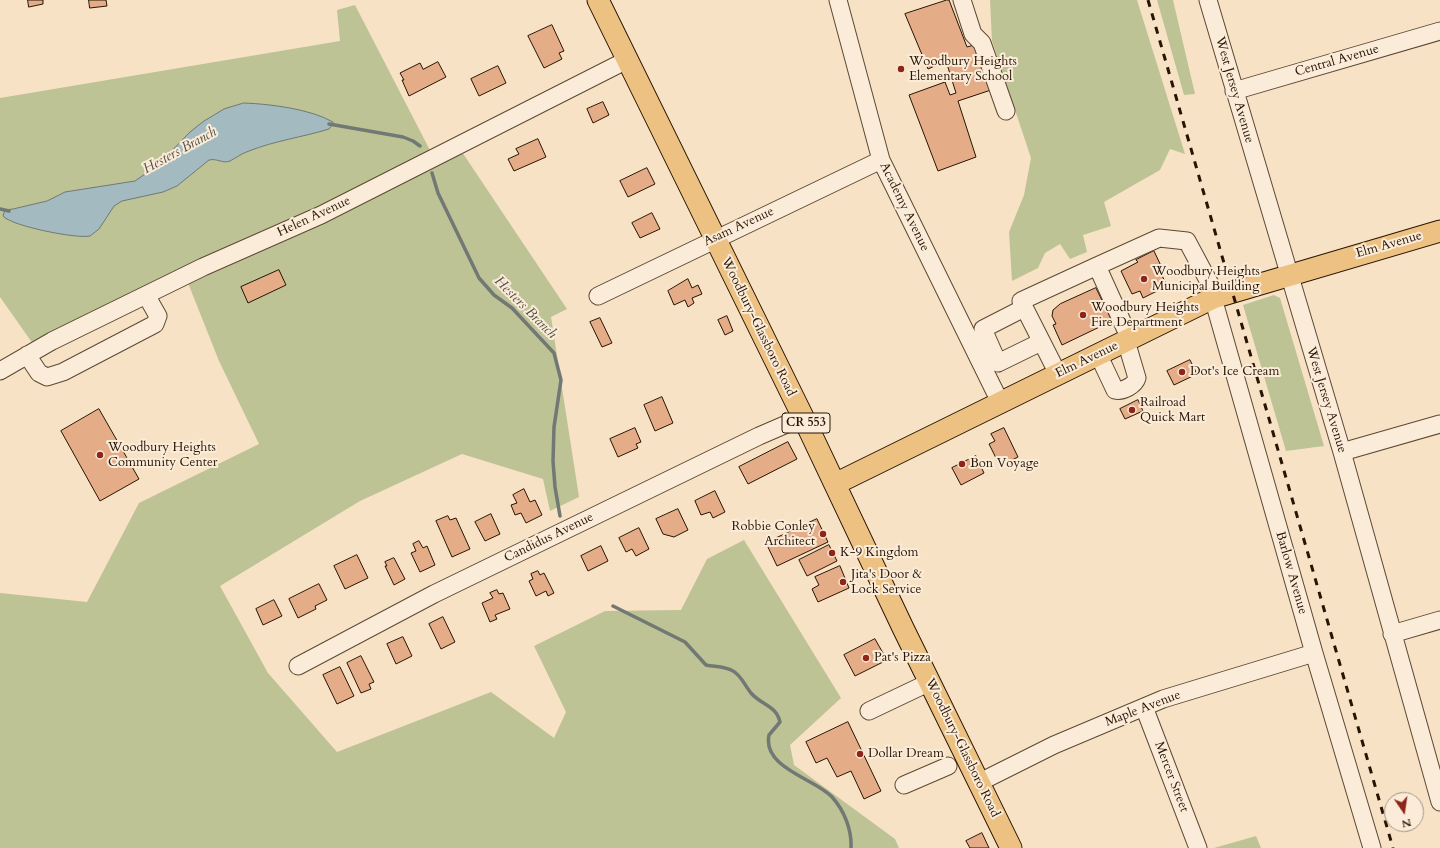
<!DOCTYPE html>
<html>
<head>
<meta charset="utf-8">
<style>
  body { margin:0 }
  #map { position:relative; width:1440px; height:848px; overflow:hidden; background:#f8e2c5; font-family:Cardo,serif }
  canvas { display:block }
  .north { position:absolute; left:1384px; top:792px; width:40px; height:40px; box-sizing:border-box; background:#faecd9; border:1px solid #a69683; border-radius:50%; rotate:167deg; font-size:11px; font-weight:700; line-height:16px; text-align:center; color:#281402 }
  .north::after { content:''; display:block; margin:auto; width:14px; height:18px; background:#8f2418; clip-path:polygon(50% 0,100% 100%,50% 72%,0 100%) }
</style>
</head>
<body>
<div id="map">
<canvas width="1440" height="848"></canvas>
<div class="north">N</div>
</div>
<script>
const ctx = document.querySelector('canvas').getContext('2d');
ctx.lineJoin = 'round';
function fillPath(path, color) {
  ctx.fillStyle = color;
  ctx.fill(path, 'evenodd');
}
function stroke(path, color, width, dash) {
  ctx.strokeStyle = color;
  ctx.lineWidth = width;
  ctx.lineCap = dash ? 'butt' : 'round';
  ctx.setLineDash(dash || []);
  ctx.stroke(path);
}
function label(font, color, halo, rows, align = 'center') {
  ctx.font = font + ' Cardo,serif';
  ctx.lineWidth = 4;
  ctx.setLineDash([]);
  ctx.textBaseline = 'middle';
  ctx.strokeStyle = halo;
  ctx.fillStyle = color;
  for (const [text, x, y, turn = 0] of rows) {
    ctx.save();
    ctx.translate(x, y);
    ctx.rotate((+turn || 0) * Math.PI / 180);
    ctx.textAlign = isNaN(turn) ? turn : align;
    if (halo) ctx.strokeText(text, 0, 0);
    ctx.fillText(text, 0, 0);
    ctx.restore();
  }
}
const green = new Path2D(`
  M 990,0 L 1137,0 L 1185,154 L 1170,149 L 1160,170 L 1104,202 L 1111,226 L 1083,235 L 1087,252 L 1070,259 L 1060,244 L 1045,253 L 1038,268 L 1012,281 L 1009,232 L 1024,195 L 1031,158 L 992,41 Z
  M 1157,0 L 1173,0 L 1195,94 L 1184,95 Z
  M 355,5 L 435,160 L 460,149 L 567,309 L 551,317 L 579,497 L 550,511 L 543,479 L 462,454 L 360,501 L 220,586 L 268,673 L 337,752 L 491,692 L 554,738 L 566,712 L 534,646 L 605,611 L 681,610 L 707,559 L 744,540 L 841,698 L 790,745 L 794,765 L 895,839 L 899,848 L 0,848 L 0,593 L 87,602 L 139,503 L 259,444 L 219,361 L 186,278 L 38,351 L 0,297 L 0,98 L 340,41 L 337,10 Z
  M 1274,295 L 1280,298 L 1324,446 L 1286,451 L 1243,305 Z
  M 1256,836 L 1261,848 L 1214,848 Z`);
const water = new Path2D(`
  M 244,103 C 271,104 310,109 333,122 L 333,124 L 329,129 C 303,137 274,141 249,151 C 242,153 236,158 230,161 C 223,164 217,158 209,160 L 177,186 L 163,192 L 122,201 L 114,206 L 99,229 L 90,236 C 77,239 11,226 3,216 L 5,210 L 13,209 L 47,201 L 65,192 L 135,181 L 159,164 L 190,132 L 204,121 L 224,109 Z`);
const stream = new Path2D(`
  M 329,124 L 403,137 L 413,141 L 420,146
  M 432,173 L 438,193 L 479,278 L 494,295 L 512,308 L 554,353 L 561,380 L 554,427 L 553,461 L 555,487 L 560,516
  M 0,209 L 9,211
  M 613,606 L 685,642 L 706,665 C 715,667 724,666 733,671 C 741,675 745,686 751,693 C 761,705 776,705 780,722 L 769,735 C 762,768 816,779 832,797 C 844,810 852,830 851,848`);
const building = new Path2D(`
  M 28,0 L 43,0 L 43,4 L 29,7 Z
  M 89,0 L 106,0 L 107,6 L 90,8 Z
  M 947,0 L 949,0 L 967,47 L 974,45 L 991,90 L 958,101 L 976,157 L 938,171 L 909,95 L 945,82 L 950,95 L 956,93 L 946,61 L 928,69 L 905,14 Z
  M 552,25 L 564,51 L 559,53 L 562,59 L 544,68 L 528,36 Z
  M 438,62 L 446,77 L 409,96 L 402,80 L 404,80 L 400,73 L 420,63 L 423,69 Z
  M 498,66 L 506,83 L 479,96 L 471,79 Z
  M 603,102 L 609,115 L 593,123 L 587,109 Z
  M 538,139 L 546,157 L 514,171 L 508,159 L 519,154 L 516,149 Z
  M 647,168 L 655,184 L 628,197 L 620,181 Z
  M 652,213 L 660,229 L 640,238 L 632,223 Z
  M 1154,251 L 1162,268 L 1159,269 L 1167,286 L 1143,298 L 1140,291 L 1132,294 L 1121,271 L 1138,262 L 1136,260 Z
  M 279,270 L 286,285 L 248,303 L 241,287 Z
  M 688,279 L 692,288 L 698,285 L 702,294 L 692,298 L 694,303 L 688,307 L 685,300 L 674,305 L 668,291 Z
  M 1096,288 L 1112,321 L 1062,345 L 1053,325 L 1056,324 L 1052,316 L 1053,310 L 1060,304 Z
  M 727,316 L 733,331 L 725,335 L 718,320 Z
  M 600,318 L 612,343 L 602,347 L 590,322 Z
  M 1190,360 L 1197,374 L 1174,385 L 1167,371 Z
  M 662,397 L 673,423 L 655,431 L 644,405 Z
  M 1138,400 L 1143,411 L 1125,419 L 1120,409 Z
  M 99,409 L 139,479 L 100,501 L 61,431 Z
  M 635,428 L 641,442 L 636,444 L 638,448 L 618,457 L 610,439 Z
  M 1004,428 L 1018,457 L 1000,466 L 989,444 L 995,441 L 991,434 Z
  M 788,442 L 797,459 L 748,484 L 739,467 Z
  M 976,456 L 984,473 L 961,485 L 952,468 Z
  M 524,489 L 530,502 L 535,500 L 542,515 L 526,523 L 521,513 L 515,515 L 511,505 L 517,503 L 513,495 Z
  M 715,491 L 725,512 L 713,518 L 710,512 L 701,515 L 695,501 Z
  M 678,509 L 688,530 L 674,537 L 663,534 L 656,519 Z
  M 491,514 L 500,534 L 485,541 L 475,522 Z
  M 448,516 L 450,520 L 456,518 L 470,549 L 452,557 L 436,521 Z
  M 817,519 L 828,542 L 777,566 L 766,543 Z
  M 639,528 L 649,549 L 636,556 L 632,549 L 626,552 L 619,538 Z
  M 419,541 L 423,548 L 427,546 L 435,565 L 420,572 L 411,553 L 416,551 L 413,544 Z
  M 829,545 L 837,561 L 807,576 L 799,560 Z
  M 601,546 L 608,561 L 588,571 L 581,556 Z
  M 357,555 L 368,578 L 345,589 L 334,566 Z
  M 394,558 L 405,579 L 394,585 L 385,566 L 387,566 L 385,562 Z
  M 840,566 L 849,588 L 818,602 L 812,589 L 819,585 L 815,577 Z
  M 538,571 L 540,575 L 544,573 L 554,593 L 548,596 L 546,591 L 536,596 L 529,581 L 533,579 L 531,574 Z
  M 319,584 L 327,600 L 315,606 L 316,609 L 298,618 L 289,599 Z
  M 497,590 L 499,594 L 503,593 L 510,609 L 495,615 L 497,619 L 490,622 L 482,603 L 493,598 L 490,593 Z
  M 274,600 L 282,616 L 263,625 L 256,609 Z
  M 443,617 L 455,642 L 441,649 L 429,624 Z
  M 403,637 L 412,656 L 396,664 L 387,644 Z
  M 875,639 L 887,660 L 855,676 L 844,655 Z
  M 361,656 L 374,682 L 369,684 L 371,689 L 361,693 L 347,663 Z
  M 340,667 L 354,696 L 337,704 L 323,675 Z
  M 848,722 L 881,791 L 864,799 L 851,771 L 837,777 L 827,758 L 816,763 L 806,742 Z
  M 982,833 L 989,848 L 970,848 L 966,841 Z`);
const minor = new Path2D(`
  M 838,0 L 881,160 L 1000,402
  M 962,0 L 973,34 L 982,43 L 1006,111
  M 1208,0 L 1342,452 L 1440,802
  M 1234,91 L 1440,31
  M 598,296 L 881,160
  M 1213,298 L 1314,653 L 1372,848
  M 1024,308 L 983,329 L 998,363 L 1041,342
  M 1130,339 L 1097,266 L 1159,238 L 1187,241 L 1217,297
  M 1098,354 L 1115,390 C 1123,392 1135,385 1137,378 L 1126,341
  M 27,355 L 39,373 L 47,377 L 63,372 L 155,324 L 158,316 L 146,295
  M 0,371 L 52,341 L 203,267 L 321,215 L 627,60
  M 1058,374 L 1021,301 L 1097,266
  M 1342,452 L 1440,424
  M 1392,634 L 1440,620
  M 298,666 L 434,594 L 759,436 L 803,417
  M 1144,707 L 1198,848
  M 869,711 L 930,682
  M 980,782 L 1054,745 L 1163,699 L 1314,653
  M 904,785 L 948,766`);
const major = new Path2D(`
  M 598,0 L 803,417 L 903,628 L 1011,848
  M 835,484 L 1213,298 L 1440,231`);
const rail = new Path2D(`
  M 1148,0 L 1393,848`);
const markers = [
  [901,69,4,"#8f2418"],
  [1144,279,4,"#8f2418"],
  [1083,315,4,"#8f2418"],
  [1182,372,4,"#8f2418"],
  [1132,410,4,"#8f2418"],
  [100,455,4,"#8f2418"],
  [962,464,4,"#8f2418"],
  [823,534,4,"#8f2418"],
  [832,553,4,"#8f2418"],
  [843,582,4,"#8f2418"],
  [866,658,4,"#8f2418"],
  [860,754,4,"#8f2418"]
];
const shields = [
  [806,423,48]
];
const shieldNames = [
  ["CR 553",806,423]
];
const streetNames = [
  ["Central Avenue",1337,61,-16],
  ["West Jersey Avenue",1234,90,74],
  ["Academy Avenue",904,207,64],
  ["Helen Avenue",314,217,-25],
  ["Asam Avenue",739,227,-25],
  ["Elm Avenue",1389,245,-16],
  ["Woodbury-Glassboro Road",758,327,64],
  ["Elm Avenue",1087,360,-26],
  ["West Jersey Avenue",1326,400,73],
  ["Candidus Avenue",549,538,-26],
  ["Barlow Avenue",1291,573,74],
  ["Maple Avenue",1143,709,-21],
  ["Woodbury-Glassboro Road",962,748,64],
  ["Mercer Street",1171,777,69]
];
const poiNames = [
  ["Woodbury Heights",909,62],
  ["Elementary School",909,77],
  ["Woodbury Heights",1152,272],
  ["Municipal Building",1152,287],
  ["Woodbury Heights",1091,308],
  ["Fire Department",1091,323],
  ["Dot's Ice Cream",1190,372],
  ["Railroad",1140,403],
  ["Quick Mart",1140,418],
  ["Woodbury Heights",108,448],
  ["Community Center",108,463],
  ["Bon Voyage",970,464],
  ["Robbie Conley",815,527,"right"],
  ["Architect",815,542,"right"],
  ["K-9 Kingdom",840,553],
  ["Jita's Door &",851,575],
  ["Lock Service",851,590],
  ["Pat's Pizza",874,658],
  ["Dollar Dream",868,754]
];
const waterNames = [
  ["Hesters Branch",180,151,-29],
  ["Hesters Branch",525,308,45]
];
fillPath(green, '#bdc395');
fillPath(water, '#a3bbc0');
stroke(water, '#727874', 1);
stroke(stream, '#727874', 3.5);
fillPath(building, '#e4ac87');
stroke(building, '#281402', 1);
stroke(minor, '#5c4833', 19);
stroke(major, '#281402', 23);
stroke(minor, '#faecd9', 17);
stroke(major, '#ecc182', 21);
stroke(rail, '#281402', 3, [7, 7]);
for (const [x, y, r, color] of markers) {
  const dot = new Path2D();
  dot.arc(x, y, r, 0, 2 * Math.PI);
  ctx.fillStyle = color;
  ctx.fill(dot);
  stroke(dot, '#faecd9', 1.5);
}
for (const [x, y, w] of shields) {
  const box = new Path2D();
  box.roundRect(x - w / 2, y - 10, w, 20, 3);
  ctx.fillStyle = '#faecd9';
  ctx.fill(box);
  stroke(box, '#281402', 1);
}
label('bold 12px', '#281402', null, shieldNames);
label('13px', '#281402', '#faecd9', streetNames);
label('13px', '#281402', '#faecd9', poiNames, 'left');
label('italic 14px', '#534e44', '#faecd9', waterNames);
</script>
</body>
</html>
